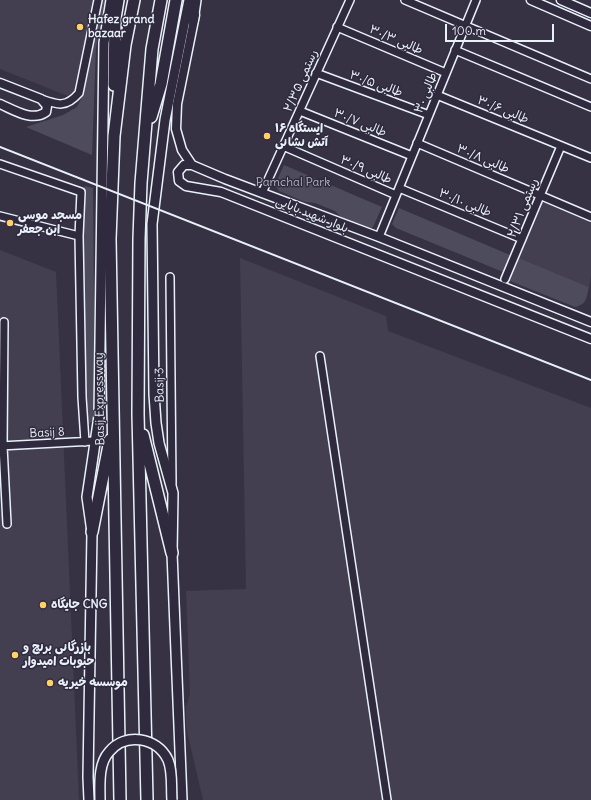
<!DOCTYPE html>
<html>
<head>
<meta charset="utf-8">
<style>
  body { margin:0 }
  #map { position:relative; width:591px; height:800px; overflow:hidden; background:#363244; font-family:Delius,sans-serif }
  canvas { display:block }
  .scale { position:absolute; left:445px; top:24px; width:109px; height:18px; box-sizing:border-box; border:2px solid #e8f1f8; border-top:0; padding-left:5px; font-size:12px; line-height:14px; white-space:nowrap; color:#e8f1f8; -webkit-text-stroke:3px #2f2a3d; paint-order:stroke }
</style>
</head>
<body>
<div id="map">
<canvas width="591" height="800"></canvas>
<div class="scale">100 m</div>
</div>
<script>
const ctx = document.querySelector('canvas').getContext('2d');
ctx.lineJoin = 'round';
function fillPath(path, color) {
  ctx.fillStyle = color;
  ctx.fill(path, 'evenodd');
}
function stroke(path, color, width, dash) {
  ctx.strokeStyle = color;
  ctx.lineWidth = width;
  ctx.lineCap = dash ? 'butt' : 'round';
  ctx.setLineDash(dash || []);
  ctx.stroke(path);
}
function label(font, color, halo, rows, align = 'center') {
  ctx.font = font + ' Delius,"Playpen Sans Arabic",sans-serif';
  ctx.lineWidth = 3;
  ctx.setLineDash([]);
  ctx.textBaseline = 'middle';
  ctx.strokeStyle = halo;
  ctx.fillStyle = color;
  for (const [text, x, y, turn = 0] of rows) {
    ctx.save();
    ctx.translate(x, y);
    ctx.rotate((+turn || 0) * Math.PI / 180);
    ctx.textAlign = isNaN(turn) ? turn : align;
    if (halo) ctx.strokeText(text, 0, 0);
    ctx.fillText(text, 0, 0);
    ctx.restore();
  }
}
const built = new Path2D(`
  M 0,0 L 93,0 L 75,91 L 68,96 L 0,69 Z
  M 543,201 L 591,221 L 591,276 L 589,287 L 519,258 Z
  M 0,250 L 56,272 L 79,800 L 0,800 Z
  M 240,258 L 386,316 L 388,331 L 591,408 L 591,800 L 203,800 L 186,727 L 186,707 L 190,694 L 186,591 L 246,589 Z`);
const green = new Path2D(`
  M 101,0 L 105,0 L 96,48 L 92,155 L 26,127 L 63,115 L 77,107 L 83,95 Z
  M 284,165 L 382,207 L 373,227 L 370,229 L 342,218 L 335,211 L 315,203 L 305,202 L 279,191 L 275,185 Z
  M 85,186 L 93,188 L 95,414 L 94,419 L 86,427 L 82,191 Z
  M 399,208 L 510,255 L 503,272 L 396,228 L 392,224 Z
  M 519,258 L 589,287 C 586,299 587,304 575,307 L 510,281 Z`);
const minor = new Path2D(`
  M 405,0 L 591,79
  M 337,27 L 446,73
  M 455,50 L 591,107
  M 316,73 L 429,115
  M 437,95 L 591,158
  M 41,99 C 58,105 66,108 79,93 L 98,0
  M 300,111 L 412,156
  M 417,143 L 591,217
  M 283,146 L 396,195
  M 0,164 L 81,192 L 79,236 L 82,397 L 85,442
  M 399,188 L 522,239
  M 262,193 L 350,0
  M 0,216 L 79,236
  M 379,237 L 476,0
  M 170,277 L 172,483
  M 505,279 L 561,146
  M 4,322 L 3,446 L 7,524
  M 320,356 L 387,800
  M 0,446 L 94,441`);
const tertiary = new Path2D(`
  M 531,0 L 591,26
  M 561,0 L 591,13
  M 0,83 L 41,99 L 47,106 L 46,112 C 32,122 14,110 0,104
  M 192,165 L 182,150 L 176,129 L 177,104 L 195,15
  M 591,322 L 379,237 L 225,179 L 192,165 L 184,165 L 178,172 L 179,181 L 186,186 L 221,192 L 591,339`);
const secondary = new Path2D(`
  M 193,21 L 196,0
  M 89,800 L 88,777 L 92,532 L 87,497 L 99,416 L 104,43 L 111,0
  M 182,800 L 172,553 L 173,493 L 159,443 L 156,423 L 154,394 L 152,224 L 165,120 L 189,0`);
const trunk = new Path2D(`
  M 114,85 L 115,18 L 118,0
  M 151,117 L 161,84 L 176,0
  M 143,435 L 172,553
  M 92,532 L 110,440
  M 120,800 L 110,239 L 114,136 L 125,45 L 134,0
  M 147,800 L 138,414 L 139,239 L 141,183 L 152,49 L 161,0`);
const rail = new Path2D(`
  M 0,147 L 591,380`);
const secondaryBridge = new Path2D(`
  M 100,800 C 100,785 98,764 109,752 C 125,732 157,737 168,760 C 173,772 171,787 172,800`);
const markers = [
  [80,27,4,"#ffd166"],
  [267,136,4,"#ffd166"],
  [10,223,4,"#ffd166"],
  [43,605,4,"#ffd166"],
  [15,655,4,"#ffd166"],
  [50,683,4,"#ffd166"]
];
const poiNames = [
  ["Hafez grand",88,20],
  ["bazaar",88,34],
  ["ایستگاه ۱۶",275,129],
  ["آتش نشانی",275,143],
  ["مسجد موسی",18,216],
  ["ابن جعفر",18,230],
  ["جایگاه CNG",51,605],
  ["بازرگانی برنج و",23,648],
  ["حبوبات امیدوار",23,662],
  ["موسسه خیریه",58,683]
];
const streetNames = [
  ["طالبی ۳۰/۳",396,40,23],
  ["رستمی ۲/۳۵",301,81,-66],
  ["طالبی ۳۰/۵",376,84,20],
  ["طالبی ۳۰",426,93,-68],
  ["طالبی ۳۰/۶",503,110,22],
  ["طالبی ۳۰/۷",360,123,22],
  ["طالبی ۳۰/۸",483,159,23],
  ["طالبی ۳۰/۹",366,170,23],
  ["طالبی ۳۰/۱۰",465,203,22],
  ["رستمی ۲/۳۱",523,208,-68],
  ["بلوار شهید بابایی",312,215,22],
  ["Basij 3",160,385,-91],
  ["Basij Expressway",100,399,-91],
  ["Basij 8",47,433,-3]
];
const parkNames = [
  ["Pamchal Park",293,183]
];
fillPath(built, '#433f51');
fillPath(green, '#4d4b5c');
stroke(minor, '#e8f1f8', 10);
stroke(tertiary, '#e8f1f8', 11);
stroke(secondary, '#e8f1f8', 12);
stroke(trunk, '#e8f1f8', 14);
stroke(minor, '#2f2a3d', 7);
stroke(tertiary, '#2f2a3d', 8);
stroke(secondary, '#2f2a3d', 9);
stroke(trunk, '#2f2a3d', 11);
stroke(rail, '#e8f1f8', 2);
stroke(secondaryBridge, '#e8f1f8', 12, []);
stroke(secondaryBridge, '#2f2a3d', 9);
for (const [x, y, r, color] of markers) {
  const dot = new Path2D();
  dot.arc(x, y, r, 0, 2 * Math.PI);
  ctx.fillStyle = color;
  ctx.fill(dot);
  stroke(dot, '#2f2a3d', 1.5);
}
label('bold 12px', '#e8f1f8', '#2f2a3d', poiNames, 'left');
label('12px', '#e8f1f8', '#2f2a3d', streetNames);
label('12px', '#b2b7c1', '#2f2a3d', parkNames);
</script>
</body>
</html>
